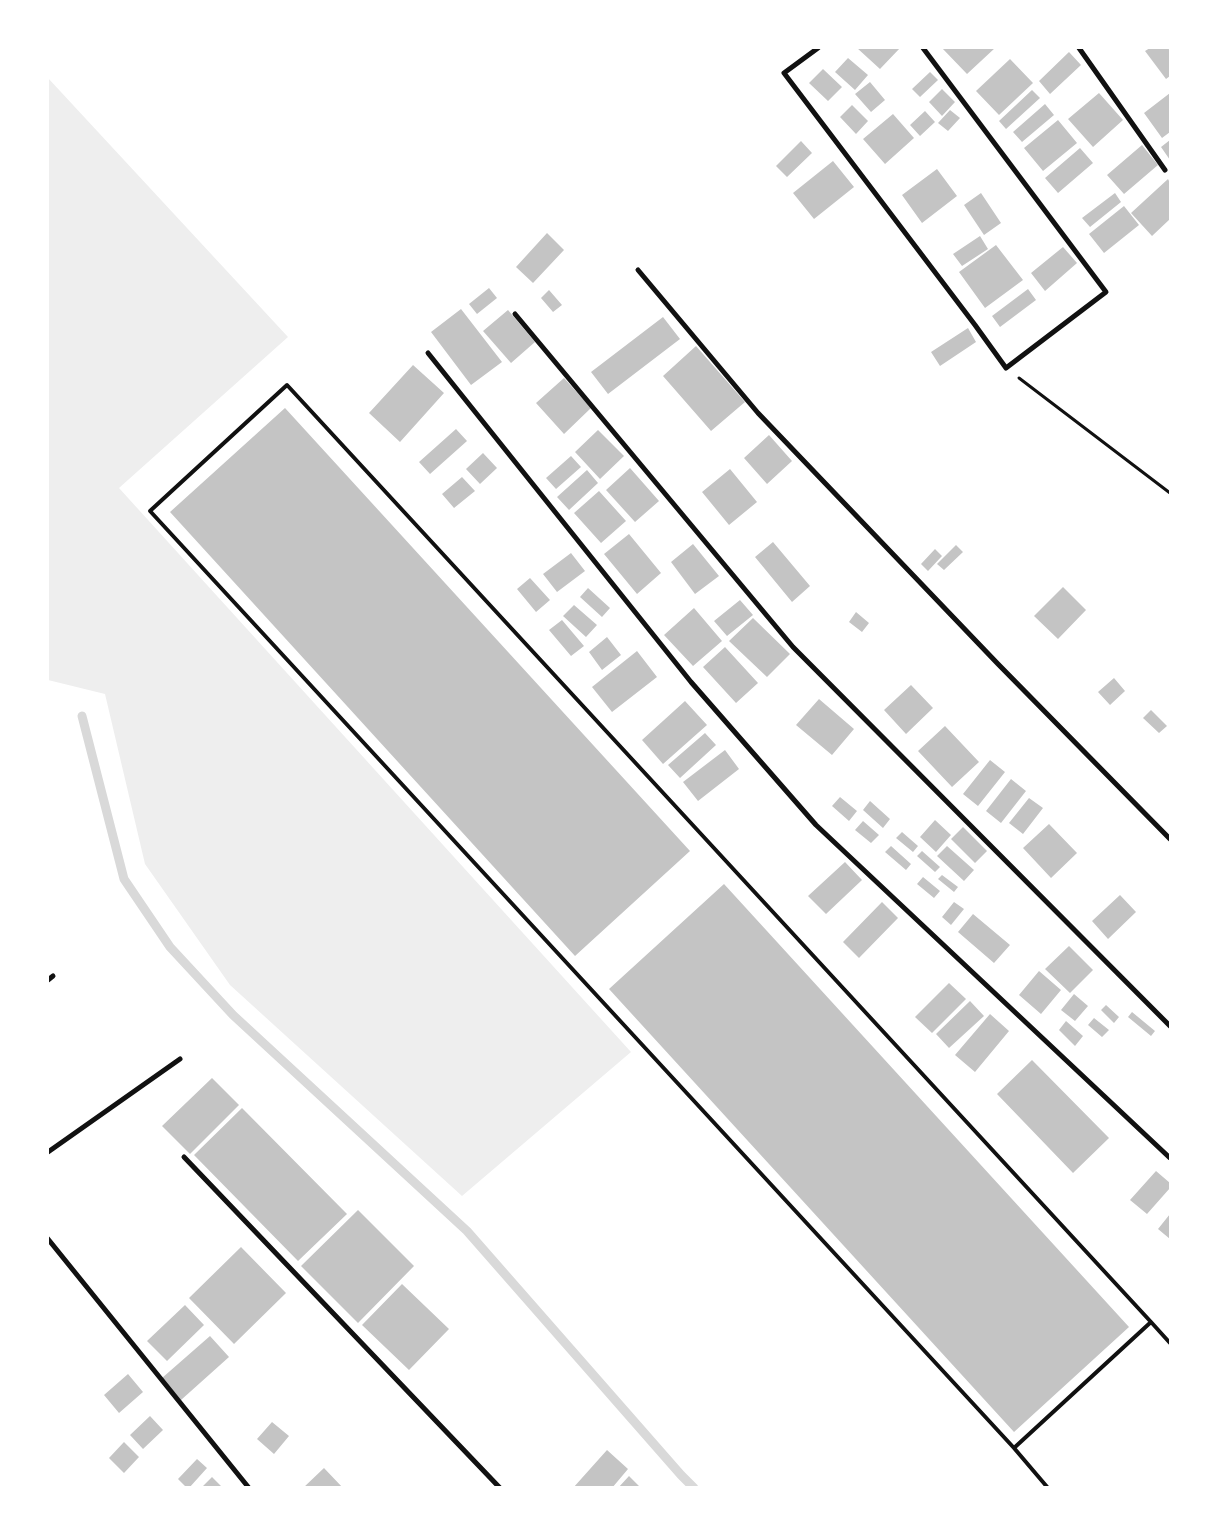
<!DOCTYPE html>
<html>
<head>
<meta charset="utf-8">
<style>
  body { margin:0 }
  #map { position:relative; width:1218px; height:1535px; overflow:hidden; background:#fff; font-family:Cabin,sans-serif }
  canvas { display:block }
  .frame { position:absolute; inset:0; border:49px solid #fff; pointer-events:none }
</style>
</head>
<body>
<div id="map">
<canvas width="1218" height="1535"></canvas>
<div class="frame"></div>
</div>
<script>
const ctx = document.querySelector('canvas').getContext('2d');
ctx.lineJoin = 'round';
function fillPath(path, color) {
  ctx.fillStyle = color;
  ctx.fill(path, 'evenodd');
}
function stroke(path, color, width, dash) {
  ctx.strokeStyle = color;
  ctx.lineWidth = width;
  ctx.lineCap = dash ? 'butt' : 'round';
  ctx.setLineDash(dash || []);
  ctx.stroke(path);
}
const green = new Path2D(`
  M 48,78 L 288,337 L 119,488 L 631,1052 L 462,1196 L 230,985 L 145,864 L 105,694 L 48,680 Z`);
const stream = new Path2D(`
  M 82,716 L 124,879 L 170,947 L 233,1015 L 467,1231 L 681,1475 L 694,1488`);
const building = new Path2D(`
  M 857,48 L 900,48 L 880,69 Z
  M 942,48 L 995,48 L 967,74 Z
  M 1150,48 L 1168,48 L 1170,51 L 1170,76 L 1166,79 L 1145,51 Z
  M 1069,52 L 1081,65 L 1050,94 L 1039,81 Z
  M 848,58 L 868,75 L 855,90 L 835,72 Z
  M 1010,59 L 1033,83 L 999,115 L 976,91 Z
  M 823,69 L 842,87 L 828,101 L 809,83 Z
  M 930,72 L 938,80 L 920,97 L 912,89 Z
  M 870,82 L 885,100 L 871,112 L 855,94 Z
  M 942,89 L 955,102 L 942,116 L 929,102 Z
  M 1032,90 L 1040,98 L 1006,129 L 999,121 Z
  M 1099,93 L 1123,120 L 1093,147 L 1068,119 Z
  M 1170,93 L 1170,132 L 1162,138 L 1144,113 Z
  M 1045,104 L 1054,115 L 1022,142 L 1013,132 Z
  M 852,105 L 868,121 L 856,134 L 840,117 Z
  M 950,110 L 960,118 L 948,131 L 938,123 Z
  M 925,111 L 935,122 L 920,136 L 910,125 Z
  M 893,114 L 914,138 L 885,164 L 863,139 Z
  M 1058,120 L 1077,143 L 1043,171 L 1024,148 Z
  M 1170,140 L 1170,160 L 1161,147 Z
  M 801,141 L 812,153 L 787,177 L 776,166 Z
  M 1142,145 L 1158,165 L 1124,194 L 1107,175 Z
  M 1080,148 L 1093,163 L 1058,193 L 1045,178 Z
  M 833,161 L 854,187 L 814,219 L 793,193 Z
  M 937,169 L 957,196 L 922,223 L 902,195 Z
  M 1168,179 L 1170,183 L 1170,219 L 1152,236 L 1131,213 Z
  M 981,193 L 1001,223 L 984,235 L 964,205 Z
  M 1115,193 L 1121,202 L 1090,227 L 1082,218 Z
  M 1124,206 L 1139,225 L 1104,253 L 1089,234 Z
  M 547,233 L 564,250 L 533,283 L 516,267 Z
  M 980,236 L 988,249 L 962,266 L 953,254 Z
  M 996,245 L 1023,280 L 985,308 L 959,272 Z
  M 1063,247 L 1077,263 L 1045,291 L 1031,273 Z
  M 489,288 L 497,298 L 477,314 L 469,304 Z
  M 1028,289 L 1036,300 L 1000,327 L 992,316 Z
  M 549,290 L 562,305 L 553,312 L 541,298 Z
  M 461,309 L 502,362 L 471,385 L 431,332 Z
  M 508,310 L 535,342 L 511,363 L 483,331 Z
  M 663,317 L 680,339 L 608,394 L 591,372 Z
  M 968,328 L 976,342 L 940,366 L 931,352 Z
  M 696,346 L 745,402 L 711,431 L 663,376 Z
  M 413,365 L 444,393 L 400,442 L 369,413 Z
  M 564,378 L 591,408 L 564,434 L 536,403 Z
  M 285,408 L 690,851 L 575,956 L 170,512 Z
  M 456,429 L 467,441 L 430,474 L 419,462 Z
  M 598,430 L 624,456 L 600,479 L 575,452 Z
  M 769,435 L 792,461 L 767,484 L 744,458 Z
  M 483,453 L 497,468 L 480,484 L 466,469 Z
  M 571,456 L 581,467 L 556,489 L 546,478 Z
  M 630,468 L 659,501 L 635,522 L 606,490 Z
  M 730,469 L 757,502 L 729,525 L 702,492 Z
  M 587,470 L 598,483 L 569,510 L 557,497 Z
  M 462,477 L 475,491 L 454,508 L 442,494 Z
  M 599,491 L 626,521 L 601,543 L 574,513 Z
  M 629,534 L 661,573 L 637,594 L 604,554 Z
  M 773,542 L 810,586 L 792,602 L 755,557 Z
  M 693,544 L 719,576 L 695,594 L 671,562 Z
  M 956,545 L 963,552 L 944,570 L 937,564 Z
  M 935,549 L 942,556 L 928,571 L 921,564 Z
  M 571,553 L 585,571 L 557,592 L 543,574 Z
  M 530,578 L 550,600 L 536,612 L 517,589 Z
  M 1063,587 L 1086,610 L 1058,639 L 1034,616 Z
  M 588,588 L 610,608 L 602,617 L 580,597 Z
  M 740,600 L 753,615 L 727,636 L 714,621 Z
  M 574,605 L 597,625 L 586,637 L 563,616 Z
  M 694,608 L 722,641 L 693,666 L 664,635 Z
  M 856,612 L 869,623 L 862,632 L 849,622 Z
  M 753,618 L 790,654 L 767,677 L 729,641 Z
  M 562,620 L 584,646 L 571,656 L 549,630 Z
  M 607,637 L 621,655 L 602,670 L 589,652 Z
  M 725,647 L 758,683 L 736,703 L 703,667 Z
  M 637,651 L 657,677 L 612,712 L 592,687 Z
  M 1114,678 L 1125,691 L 1110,705 L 1098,692 Z
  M 911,685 L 933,708 L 906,734 L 884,710 Z
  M 819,699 L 854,729 L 832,755 L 796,725 Z
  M 685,701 L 707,725 L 663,764 L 642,740 Z
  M 1151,710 L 1167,726 L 1159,733 L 1143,718 Z
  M 945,726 L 979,762 L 952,787 L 918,751 Z
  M 705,733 L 716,745 L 680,778 L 668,765 Z
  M 725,750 L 739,769 L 698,801 L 683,782 Z
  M 990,760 L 1005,772 L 978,806 L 963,794 Z
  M 1011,779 L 1026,791 L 1001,823 L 986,811 Z
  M 840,797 L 857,811 L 849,821 L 832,806 Z
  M 1029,798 L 1043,808 L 1023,834 L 1009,823 Z
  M 870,801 L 890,819 L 883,828 L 863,810 Z
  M 935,820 L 951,835 L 936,852 L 920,837 Z
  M 863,821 L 879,835 L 871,843 L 855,830 Z
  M 1049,824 L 1077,853 L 1051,878 L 1023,848 Z
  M 963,827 L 987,851 L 975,863 L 951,839 Z
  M 902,832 L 918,846 L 913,852 L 896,838 Z
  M 891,846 L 911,864 L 906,870 L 885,852 Z
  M 947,846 L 974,870 L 964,881 L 937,856 Z
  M 922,851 L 940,867 L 935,872 L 917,856 Z
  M 845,862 L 862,880 L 826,914 L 808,896 Z
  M 942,875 L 958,887 L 954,892 L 938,879 Z
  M 923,877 L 940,891 L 934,898 L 917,884 Z
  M 724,884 L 1129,1327 L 1014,1432 L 609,989 Z
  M 1120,895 L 1136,912 L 1108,939 L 1092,921 Z
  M 882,902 L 898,918 L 859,958 L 843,942 Z
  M 954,902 L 964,909 L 951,925 L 942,917 Z
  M 973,914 L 1010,945 L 994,963 L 958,932 Z
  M 1069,946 L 1093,970 L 1070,993 L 1045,969 Z
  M 1039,971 L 1061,990 L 1041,1014 L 1019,995 Z
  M 949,983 L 966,999 L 932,1033 L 915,1017 Z
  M 1074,994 L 1088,1006 L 1075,1021 L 1061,1010 Z
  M 970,1001 L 984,1016 L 949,1048 L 936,1034 Z
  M 1106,1005 L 1119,1017 L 1114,1023 L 1101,1010 Z
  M 1132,1012 L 1155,1031 L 1151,1036 L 1128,1017 Z
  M 990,1014 L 1009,1031 L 975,1072 L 955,1055 Z
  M 1094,1018 L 1109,1030 L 1102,1037 L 1088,1025 Z
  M 1066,1021 L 1083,1036 L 1075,1046 L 1059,1030 Z
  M 1032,1060 L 1109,1138 L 1073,1173 L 997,1094 Z
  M 212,1078 L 239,1105 L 190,1154 L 162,1126 Z
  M 242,1108 L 347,1214 L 298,1261 L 194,1155 Z
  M 1156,1171 L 1170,1183 L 1170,1188 L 1147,1214 L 1130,1200 Z
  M 358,1210 L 414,1266 L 358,1323 L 301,1266 Z
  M 1170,1214 L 1170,1239 L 1158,1229 Z
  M 241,1247 L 286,1293 L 234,1344 L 189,1298 Z
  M 402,1284 L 449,1329 L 409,1370 L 362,1325 Z
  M 185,1305 L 204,1325 L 167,1361 L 147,1341 Z
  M 210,1336 L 229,1357 L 181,1400 L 162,1378 Z
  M 128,1374 L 143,1392 L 119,1413 L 104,1395 Z
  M 150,1416 L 163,1430 L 143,1449 L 130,1435 Z
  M 272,1422 L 289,1436 L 274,1454 L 257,1439 Z
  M 124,1442 L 139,1457 L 124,1473 L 109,1458 Z
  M 607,1450 L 628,1469 L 612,1488 L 573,1488 Z
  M 197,1459 L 207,1468 L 189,1488 L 187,1488 L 178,1479 Z
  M 324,1468 L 343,1488 L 303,1488 Z
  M 629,1476 L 641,1488 L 618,1488 Z
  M 212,1477 L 223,1488 L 201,1488 Z`);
const path = new Path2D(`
  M 1019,378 L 1170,493`);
const service = new Path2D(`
  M 1151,1322 L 1014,1448 L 150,511 L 287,385 L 1151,1322 L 1170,1343
  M 1014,1448 L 1048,1488`);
const minor = new Path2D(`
  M 818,48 L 784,73 L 975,325 L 1006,368 L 1106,292 L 923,48
  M 1079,48 L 1165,170
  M 638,270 L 758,413 L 998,664 L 1170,839
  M 515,314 L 793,647 L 1170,1026
  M 428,353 L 691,682 L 816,825 L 1170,1158
  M 48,980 L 53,976
  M 48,1152 L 180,1059
  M 184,1157 L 500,1488
  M 48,1239 L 249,1488`);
fillPath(green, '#eee');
stroke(stream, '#d9d9d9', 9);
fillPath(building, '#c4c4c4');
stroke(path, '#111', 3);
stroke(service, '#111', 4);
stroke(minor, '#111', 5);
</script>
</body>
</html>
